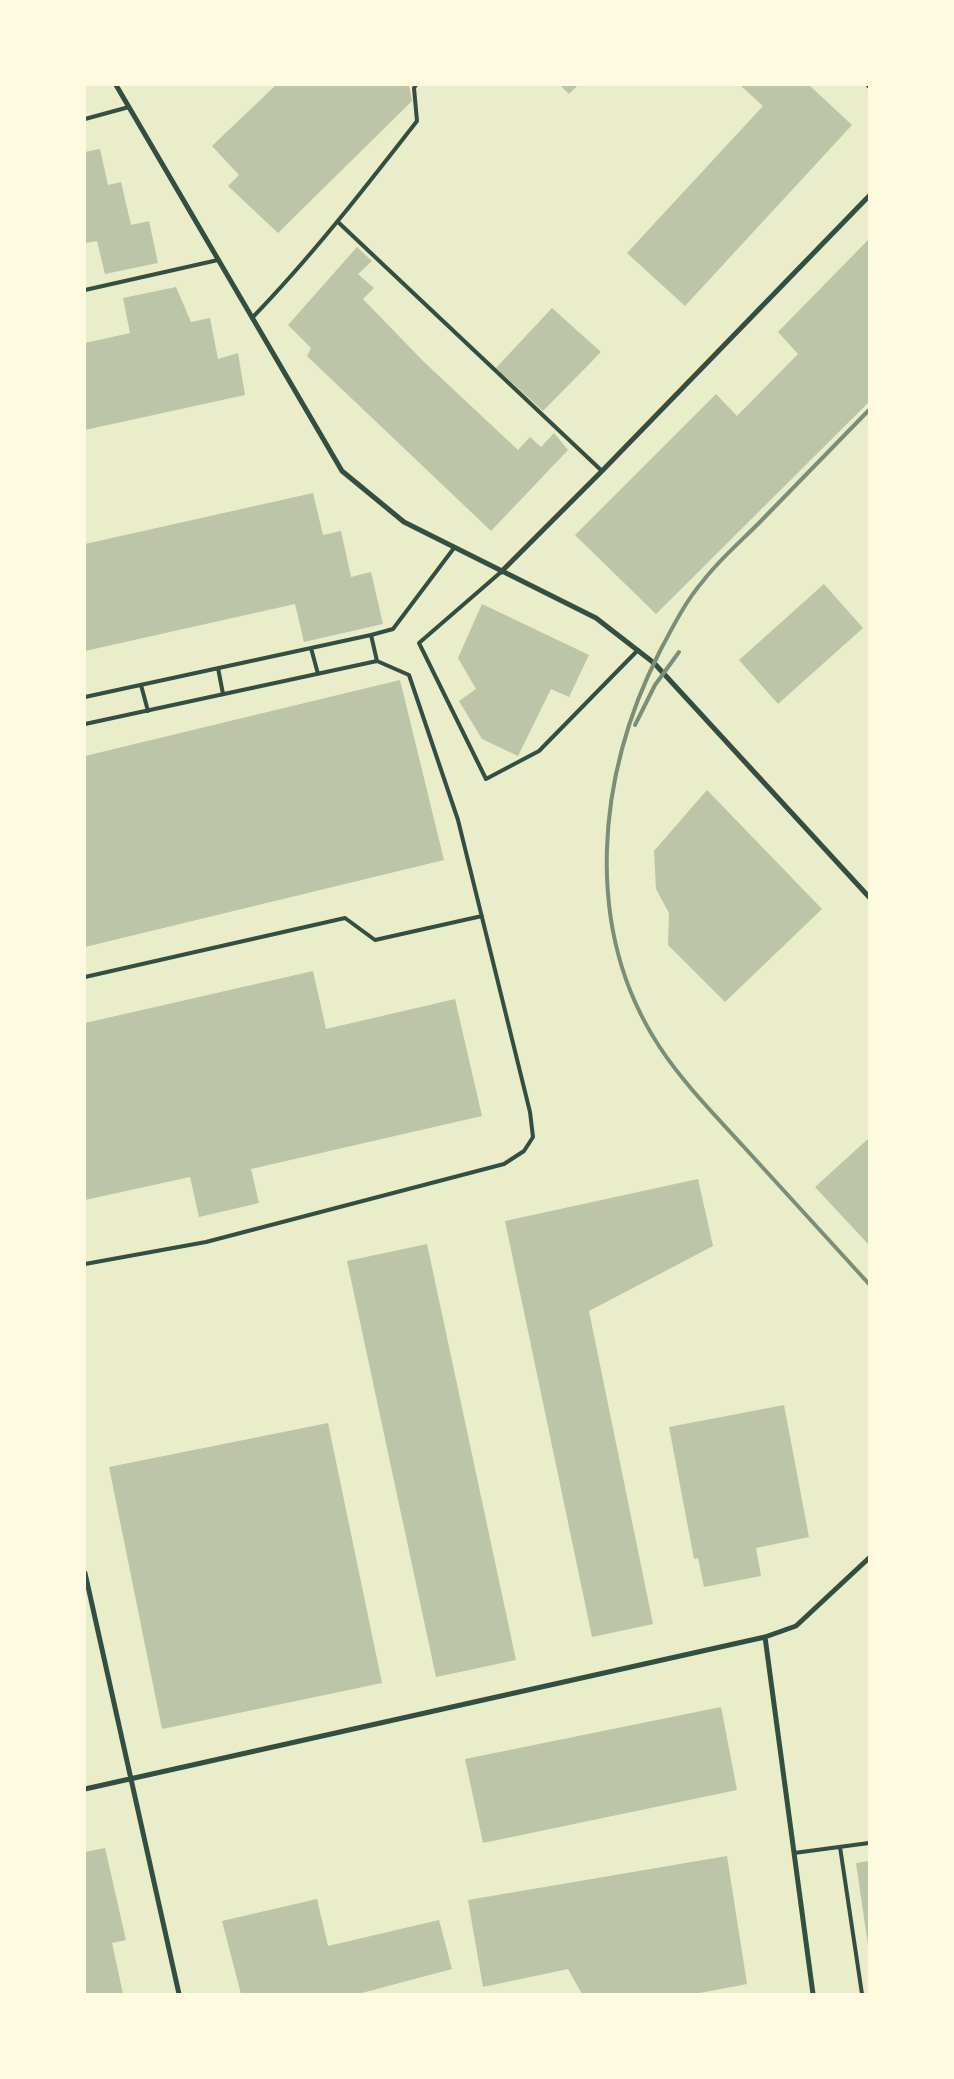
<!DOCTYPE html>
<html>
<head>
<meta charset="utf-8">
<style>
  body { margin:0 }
  #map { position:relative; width:954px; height:2079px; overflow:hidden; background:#e9edc9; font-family:Ubuntu,sans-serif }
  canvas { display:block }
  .frame { position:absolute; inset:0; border:86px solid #fefae0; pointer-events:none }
</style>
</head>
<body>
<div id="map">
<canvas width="954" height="2079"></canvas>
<div class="frame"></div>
</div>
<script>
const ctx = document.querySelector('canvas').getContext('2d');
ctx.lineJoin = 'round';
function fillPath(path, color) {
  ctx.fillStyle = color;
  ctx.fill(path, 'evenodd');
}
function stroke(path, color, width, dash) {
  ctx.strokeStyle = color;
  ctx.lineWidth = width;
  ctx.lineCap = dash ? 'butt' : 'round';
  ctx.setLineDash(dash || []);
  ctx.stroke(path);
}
const building = new Path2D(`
  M 276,85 L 409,85 L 412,101 L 278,233 L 228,186 L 239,175 L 212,146 Z
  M 560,85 L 578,85 L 569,94 Z
  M 740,85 L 809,85 L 852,125 L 685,306 L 627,253 L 763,106 Z
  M 100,149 L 108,185 L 121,182 L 131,225 L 149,221 L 158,263 L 105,274 L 97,241 L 85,243 L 85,152 Z
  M 869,239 L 869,402 L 656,614 L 575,535 L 716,394 L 737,416 L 798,354 L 778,332 Z
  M 357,247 L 372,261 L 358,274 L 374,288 L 363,299 L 423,361 L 518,450 L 530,437 L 541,447 L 554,433 L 568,450 L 491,531 L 307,356 L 311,348 L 288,325 Z
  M 176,287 L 191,322 L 210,318 L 218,359 L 238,353 L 245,395 L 85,430 L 85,343 L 130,333 L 123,298 Z
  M 552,308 L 601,352 L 543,411 L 496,368 Z
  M 313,493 L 323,535 L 341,531 L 351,577 L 371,572 L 383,624 L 304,642 L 295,604 L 85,651 L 85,544 Z
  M 824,584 L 863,628 L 778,704 L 739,660 Z
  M 482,604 L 589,655 L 569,697 L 551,689 L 518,756 L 482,739 L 459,701 L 476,689 L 458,658 Z
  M 400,680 L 444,860 L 85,947 L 85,756 Z
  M 707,790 L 822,909 L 725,1002 L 668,945 L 669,913 L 656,889 L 654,851 Z
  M 313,971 L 326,1029 L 455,999 L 482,1116 L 251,1169 L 259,1203 L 199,1217 L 190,1177 L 85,1200 L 85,1023 Z
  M 869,1138 L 869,1245 L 815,1187 Z
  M 698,1179 L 713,1246 L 589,1311 L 653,1624 L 592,1637 L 505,1221 Z
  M 427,1244 L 516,1660 L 436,1677 L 347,1261 Z
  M 784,1405 L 809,1537 L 756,1548 L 761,1576 L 704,1587 L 698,1558 L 694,1559 L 669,1427 Z
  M 328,1423 L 382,1683 L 162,1729 L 109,1467 Z
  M 721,1707 L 737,1790 L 483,1843 L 465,1759 Z
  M 105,1848 L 126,1940 L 112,1943 L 123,1994 L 85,1994 L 85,1852 Z
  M 727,1856 L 747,1984 L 694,1994 L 582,1994 L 568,1969 L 483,1987 L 468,1900 Z
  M 869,1861 L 869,1945 L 868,1945 L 856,1863 Z
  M 317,1899 L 328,1946 L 439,1920 L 452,1969 L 358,1994 L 241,1994 L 222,1921 Z`);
const service = new Path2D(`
  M 85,119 L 129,107
  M 338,222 L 602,471
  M 85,290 L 218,260
  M 252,318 C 312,256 364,189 417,121 L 414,88 L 416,85
  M 501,572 L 419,643 L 486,779 L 539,751 L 638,650
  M 371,635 L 393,629 L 454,548
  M 311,648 L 318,674
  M 218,668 L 223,694
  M 141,685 L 148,711
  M 85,697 L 371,635 L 377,661 L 85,724
  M 85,977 L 345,918 L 375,940 L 482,916
  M 85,1264 L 206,1242 L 504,1164 L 524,1151 L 533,1137 L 530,1112 L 458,820 L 409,675 L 377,661
  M 840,1847 L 862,1994
  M 794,1853 L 869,1843`);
const minor = new Path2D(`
  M 116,85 L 342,471 L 404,522 L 596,618 L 654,663 L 869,897
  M 868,85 L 869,86
  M 501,572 L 602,471 L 869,196
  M 85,1573 L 179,1994
  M 765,1637 L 813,1994
  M 85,1789 L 765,1637 L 796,1626 L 869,1558`);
const rail = new Path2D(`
  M 869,410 C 832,448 795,486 758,524 C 740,542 719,560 703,581 C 685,602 672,628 659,653 C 597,774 582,928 659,1046 C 683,1083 715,1115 744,1147 C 786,1193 827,1238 869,1284
  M 635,725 L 655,685 L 679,652`);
fillPath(building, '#bcc5a7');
stroke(service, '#344e41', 4);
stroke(minor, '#344e41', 5);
stroke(rail, '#7c8e77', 4);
</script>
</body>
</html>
